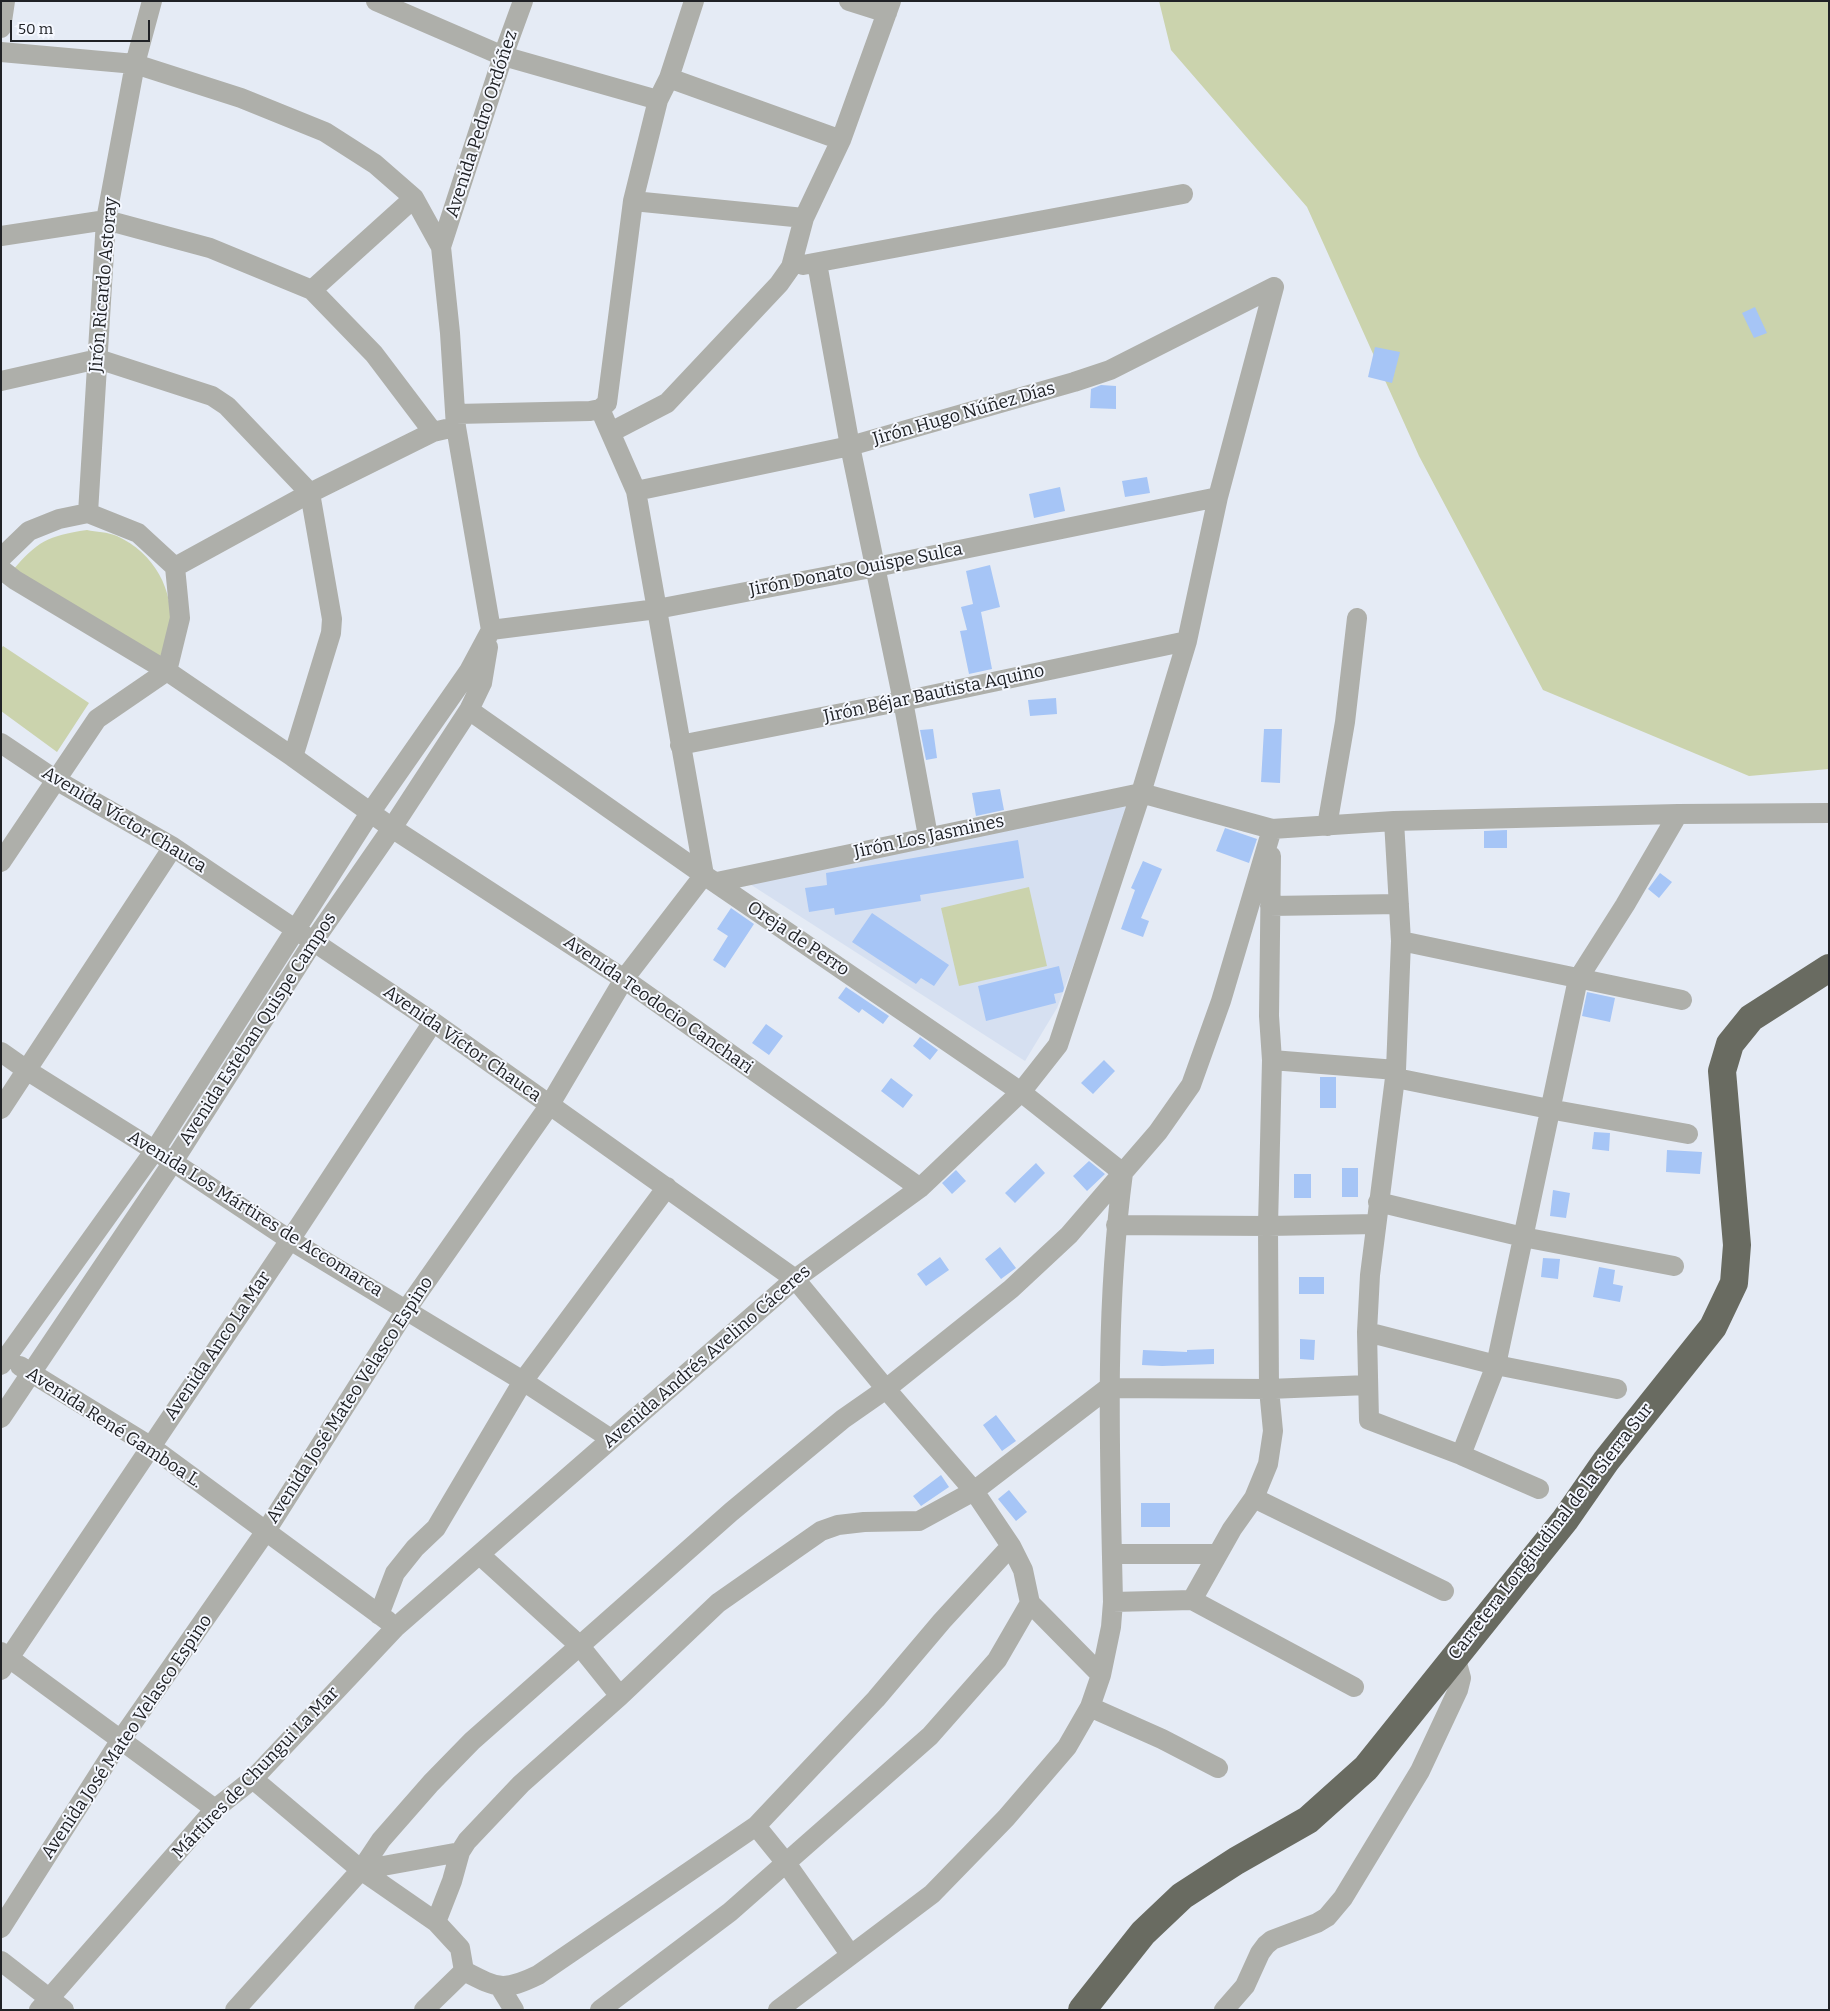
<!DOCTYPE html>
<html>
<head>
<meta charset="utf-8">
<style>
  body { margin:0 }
  #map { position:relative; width:1830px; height:2011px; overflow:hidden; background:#e5ebf5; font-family:Bitter,serif }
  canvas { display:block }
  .frame { position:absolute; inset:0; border:2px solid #202226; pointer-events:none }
  .scale { position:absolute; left:10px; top:20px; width:140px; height:22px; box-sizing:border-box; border:2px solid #202226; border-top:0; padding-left:6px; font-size:15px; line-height:18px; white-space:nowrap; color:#202226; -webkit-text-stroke:4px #f5f8ff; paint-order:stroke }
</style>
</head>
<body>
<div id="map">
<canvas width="1830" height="2011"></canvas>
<div class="frame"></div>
<div class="scale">50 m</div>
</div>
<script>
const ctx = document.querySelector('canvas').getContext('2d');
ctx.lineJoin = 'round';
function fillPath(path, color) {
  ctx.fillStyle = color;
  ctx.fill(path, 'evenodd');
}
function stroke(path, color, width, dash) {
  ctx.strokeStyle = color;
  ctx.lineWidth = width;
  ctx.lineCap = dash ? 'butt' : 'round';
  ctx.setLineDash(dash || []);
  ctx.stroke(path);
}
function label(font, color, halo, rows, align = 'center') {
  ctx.font = font + ' Bitter,serif';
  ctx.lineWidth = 4;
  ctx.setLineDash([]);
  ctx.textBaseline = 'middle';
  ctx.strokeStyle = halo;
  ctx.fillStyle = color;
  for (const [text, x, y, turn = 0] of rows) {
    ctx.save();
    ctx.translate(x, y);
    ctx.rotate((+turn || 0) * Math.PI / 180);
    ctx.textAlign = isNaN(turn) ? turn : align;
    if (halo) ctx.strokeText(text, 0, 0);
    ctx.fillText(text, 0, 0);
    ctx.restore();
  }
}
const built = new Path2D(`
  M 1134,805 L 1057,1008 L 1025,1061 L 742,879 Z`);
const green = new Path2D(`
  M 1159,1 L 1829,1 L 1829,769 L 1749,776 L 1543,690 L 1419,456 L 1307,207 L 1171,50 Z
  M 87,530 C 96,532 108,532 117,536 C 154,553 175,590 170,631 C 168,640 162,651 159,660 L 12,571 C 38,541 47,536 87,530 Z
  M 3,646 L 89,703 L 57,752 L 1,711 L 1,649 Z
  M 1029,887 L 1047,966 L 959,986 L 941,908 Z`);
const building = new Path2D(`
  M 1755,307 L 1767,333 L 1754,338 L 1742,313 Z
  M 1375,347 L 1400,352 L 1392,383 L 1368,377 Z
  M 1101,385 L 1116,386 L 1116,409 L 1090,408 L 1091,389 Z
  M 1147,477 L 1150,493 L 1125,497 L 1122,481 Z
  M 1060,487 L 1065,511 L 1034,518 L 1029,494 Z
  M 990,565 L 1000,607 L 981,612 L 992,669 L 969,674 L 960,631 L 967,630 L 961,607 L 973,604 L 966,571 Z
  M 1056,698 L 1057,714 L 1030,716 L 1028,700 Z
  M 933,729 L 937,758 L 926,760 L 920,730 Z
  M 1264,729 L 1282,729 L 1280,783 L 1261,782 Z
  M 1000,789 L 1004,810 L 976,816 L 972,793 Z
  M 1225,828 L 1257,839 L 1249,863 L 1216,851 Z
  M 1507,830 L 1507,848 L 1484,848 L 1484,831 Z
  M 1018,840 L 1024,878 L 920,895 L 921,901 L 835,915 L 834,908 L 809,912 L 805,888 L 827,885 L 826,873 Z
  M 1143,861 L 1162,869 L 1141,918 L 1149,921 L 1143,937 L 1121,929 L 1135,890 L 1131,888 Z
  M 1660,873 L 1672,882 L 1659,898 L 1648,889 Z
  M 731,908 L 754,924 L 725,968 L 713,960 L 728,936 L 717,929 Z
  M 872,913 L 949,965 L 934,986 L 921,978 L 916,984 L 852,942 Z
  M 1059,966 L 1064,988 L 1063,992 L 1054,994 L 1056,1003 L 986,1021 L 978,986 Z
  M 846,987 L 889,1016 L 883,1024 L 862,1009 L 859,1013 L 838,998 Z
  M 1587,992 L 1615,998 L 1610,1022 L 1582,1016 Z
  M 766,1024 L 783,1036 L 769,1055 L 752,1043 Z
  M 920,1037 L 938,1050 L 930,1060 L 913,1046 Z
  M 1104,1060 L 1115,1071 L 1093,1094 L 1081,1083 Z
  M 1320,1077 L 1336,1077 L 1336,1108 L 1320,1108 Z
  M 891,1078 L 913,1095 L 903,1108 L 881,1091 Z
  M 1594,1132 L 1610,1133 L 1609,1151 L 1592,1149 Z
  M 1667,1150 L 1702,1152 L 1700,1174 L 1666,1172 Z
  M 1089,1161 L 1105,1174 L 1087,1191 L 1073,1176 Z
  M 1036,1163 L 1045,1173 L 1015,1203 L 1005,1193 Z
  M 1342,1168 L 1358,1168 L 1358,1197 L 1342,1197 Z
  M 956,1170 L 966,1181 L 952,1194 L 942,1183 Z
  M 1294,1174 L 1311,1174 L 1311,1198 L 1294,1198 Z
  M 1553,1190 L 1570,1193 L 1566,1218 L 1550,1216 Z
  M 1000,1247 L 1016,1268 L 1001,1279 L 985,1259 Z
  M 940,1257 L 949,1270 L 926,1286 L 917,1274 Z
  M 1543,1258 L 1560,1259 L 1558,1279 L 1541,1277 Z
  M 1599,1267 L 1615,1270 L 1613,1284 L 1623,1286 L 1620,1302 L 1593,1297 Z
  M 1299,1277 L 1324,1277 L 1324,1294 L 1299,1294 Z
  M 1300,1339 L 1315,1340 L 1314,1360 L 1300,1359 Z
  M 1214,1349 L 1214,1364 L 1162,1366 L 1142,1365 L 1143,1350 L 1187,1352 L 1187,1350 Z
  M 996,1415 L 1016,1441 L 1002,1451 L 983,1425 Z
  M 941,1475 L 949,1487 L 921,1506 L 913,1496 Z
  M 1009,1490 L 1027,1512 L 1016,1521 L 998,1499 Z
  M 1141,1503 L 1170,1503 L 1170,1527 L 1141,1527 Z`);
const minor = new Path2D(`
  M 376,1 L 503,56 L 658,100
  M 849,1 L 887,13
  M 1,28 L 5,1
  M 1,52 L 135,64 L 241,98 L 325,132 L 375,164 L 414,198 L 441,247 L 450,333 L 456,427 L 491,630 L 469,671 L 370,813 L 155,1150 L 1,1365
  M 669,78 L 841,140
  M 633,201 L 804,218
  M 1,236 L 106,220 L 210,248 L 312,290 L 374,354 L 433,432
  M 441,247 L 503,56 L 523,1
  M 817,263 L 850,446 L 903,701 L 928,836
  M 803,265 L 1183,194
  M 312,290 L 414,198
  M 1,381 L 98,359 L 212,396 L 227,406 L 310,493 L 332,619 L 331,633 L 293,757
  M 456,414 L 590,411 L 600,409 L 607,403 L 633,201 L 658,100 L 669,78 L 694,1
  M 611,432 L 667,403 L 779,284 L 791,267 L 804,218 L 841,140 L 891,1
  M 636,491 L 850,446 L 1074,382 L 1110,370 L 1274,287
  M 88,513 L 106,220 L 135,64 L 152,1
  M 1,558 L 29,531 L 59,519 L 88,513 L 138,533 L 175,567 L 180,618 L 167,671 L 15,580 L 1,569
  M 175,567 L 310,493 L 433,432 L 446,429
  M 491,630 L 657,609 L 876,567 L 1218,497
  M 469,710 L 704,875 L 1021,1092 L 1123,1173 C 1104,1316 1110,1459 1113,1602 L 1111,1627 L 1101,1675 L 1090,1707 L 1067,1747 L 1006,1818 L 932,1894 L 778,2010
  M 1,743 L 56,780 L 173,847 L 433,1022 L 795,1279 L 886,1389 L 974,1491 L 1011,1546 L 1023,1570 L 1030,1603 L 1101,1675
  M 680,745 L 903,701 L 1187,641
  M 1394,821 L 1401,941 L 1396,1070 L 1370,1275 L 1367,1332 L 1369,1420 L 1461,1455 L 1539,1489
  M 1327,826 L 1345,722 L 1357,618
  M 1271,856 L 1269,1016 L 1272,1060 L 1268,1226 L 1269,1389 L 1273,1431 L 1268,1464 L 1254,1498 L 1232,1529 L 1192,1600 L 1354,1687
  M 1,862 L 97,719 L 167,671 L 293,757 L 392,828 L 624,979 L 920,1188
  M 717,882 L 1141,793 L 1272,829 L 1394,821 L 1678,814 L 1829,813
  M 1270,906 L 1399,904
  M 1401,941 L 1682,1000
  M 1,1052 L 28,1071 L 173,1162 L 290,1240 L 523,1381 L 611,1439
  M 1272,1060 L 1396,1070
  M 1396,1078 L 1549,1109 L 1688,1134
  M 1,1109 L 173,847
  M 1378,1202 L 1523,1237 L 1674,1266
  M 1116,1225 L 1268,1226 L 1376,1224
  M 1367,1332 L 1496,1365 L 1617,1389
  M 20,1366 L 150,1446 L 388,1621
  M 1,1418 L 173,1162 L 313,942 L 392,828 L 469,710 L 482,683 L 488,647
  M 1461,1455 L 1496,1365 L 1578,979 L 1625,905 L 1678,814
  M 1254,1498 L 1444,1591
  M 1112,1554 L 1218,1554
  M 480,1555 L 579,1645 L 620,1696
  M 1113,1602 L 1192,1600
  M 379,1615 L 395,1573 L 415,1548 L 436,1528 L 523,1381 L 667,1187
  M 1,1652 L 215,1809
  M 1,1670 L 290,1240 L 433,1022
  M 1090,1707 L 1162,1739 L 1218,1768
  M 253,1779 L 361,1870 L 436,1922 L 460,1948 L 464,1971
  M 756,1826 L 786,1863 L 850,1954
  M 361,1870 L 460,1852
  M 436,1922 L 452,1881 L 460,1852 L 467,1841 L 521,1784 L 620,1696 L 718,1603 L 821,1531 L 838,1525 L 864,1522 L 919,1521 L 974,1491 L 1108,1388 L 1269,1389 L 1368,1385
  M 1,1928 L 120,1741 L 266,1531 L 406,1310 L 549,1106 L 624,979 L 704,875 L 636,491 L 600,409
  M 1,1961 L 64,2010
  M 464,1971 C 497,1988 503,1992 538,1975 L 756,1826 L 876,1699 L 942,1621 L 1011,1546
  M 500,1987 L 514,2010
  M 39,2010 L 215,1809 L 253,1779 L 396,1627 L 795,1279 L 920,1188 L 1021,1092 L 1058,1045 L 1141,793 L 1187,641 L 1218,497 L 1274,287
  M 235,2010 L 361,1870 L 381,1840 L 431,1783 L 472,1741 L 731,1512 L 843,1419 L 886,1389 L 1011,1289 L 1069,1235 L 1158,1132 L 1191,1085 L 1221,1001 L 1272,829
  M 424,2010 L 464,1971
  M 600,2010 L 730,1912 L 930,1736 L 997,1660 L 1030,1603
  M 1224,2010 L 1245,1986 L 1260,1953 L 1266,1945 L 1272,1940 L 1317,1923 L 1327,1917 L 1343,1898 L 1420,1771 L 1458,1690 L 1461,1678 L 1455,1656`);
const highway = new Path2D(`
  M 1082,2010 L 1143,1933 L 1182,1896 L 1236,1861 L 1308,1820 L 1366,1768 L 1565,1520 L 1606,1461 L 1713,1327 L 1734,1283 L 1737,1245 L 1722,1071 L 1730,1044 L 1751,1018 L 1829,968`);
const streetNames = [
  ["Avenida Pedro Ordóñez",482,124,-72],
  ["Jirón Ricardo Astoray",104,285,-85],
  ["Jirón Hugo Núñez Días",964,414,-16],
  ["Jirón Donato Quispe Sulca",856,570,-11],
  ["Jirón Béjar Bautista Aquino",934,694,-12],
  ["Avenida Víctor Chauca",124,820,31],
  ["Jirón Los Jasmines",929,837,-12],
  ["Oreja de Perro",798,939,34],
  ["Avenida Teodocio Canchari",658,1005,35],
  ["Avenida Esteban Quispe Campos",258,1029,-57],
  ["Avenida Víctor Chauca",462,1044,35],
  ["Avenida Los Mártires de Accomarca",255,1214,32],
  ["Avenida Anco La Mar",218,1346,-56],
  ["Avenida Andrés Avelino Cáceres",707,1357,-41],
  ["Avenida José Mateo Velasco Espino",350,1400,-57],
  ["Avenida René Gamboa L.",114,1428,33],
  ["Carretera Longitudinal de la Sierra Sur",1551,1532,-52],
  ["Avenida José Mateo Velasco Espino",127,1737,-56],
  ["Mártires de Chungui La Mar",256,1773,-46]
];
fillPath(built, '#d6e0f1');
fillPath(green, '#cbd3ad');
fillPath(building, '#a6c5f6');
stroke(minor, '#aeafaa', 20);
stroke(highway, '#696b61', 28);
label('18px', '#202226', '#f5f8ff', streetNames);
</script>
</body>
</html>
